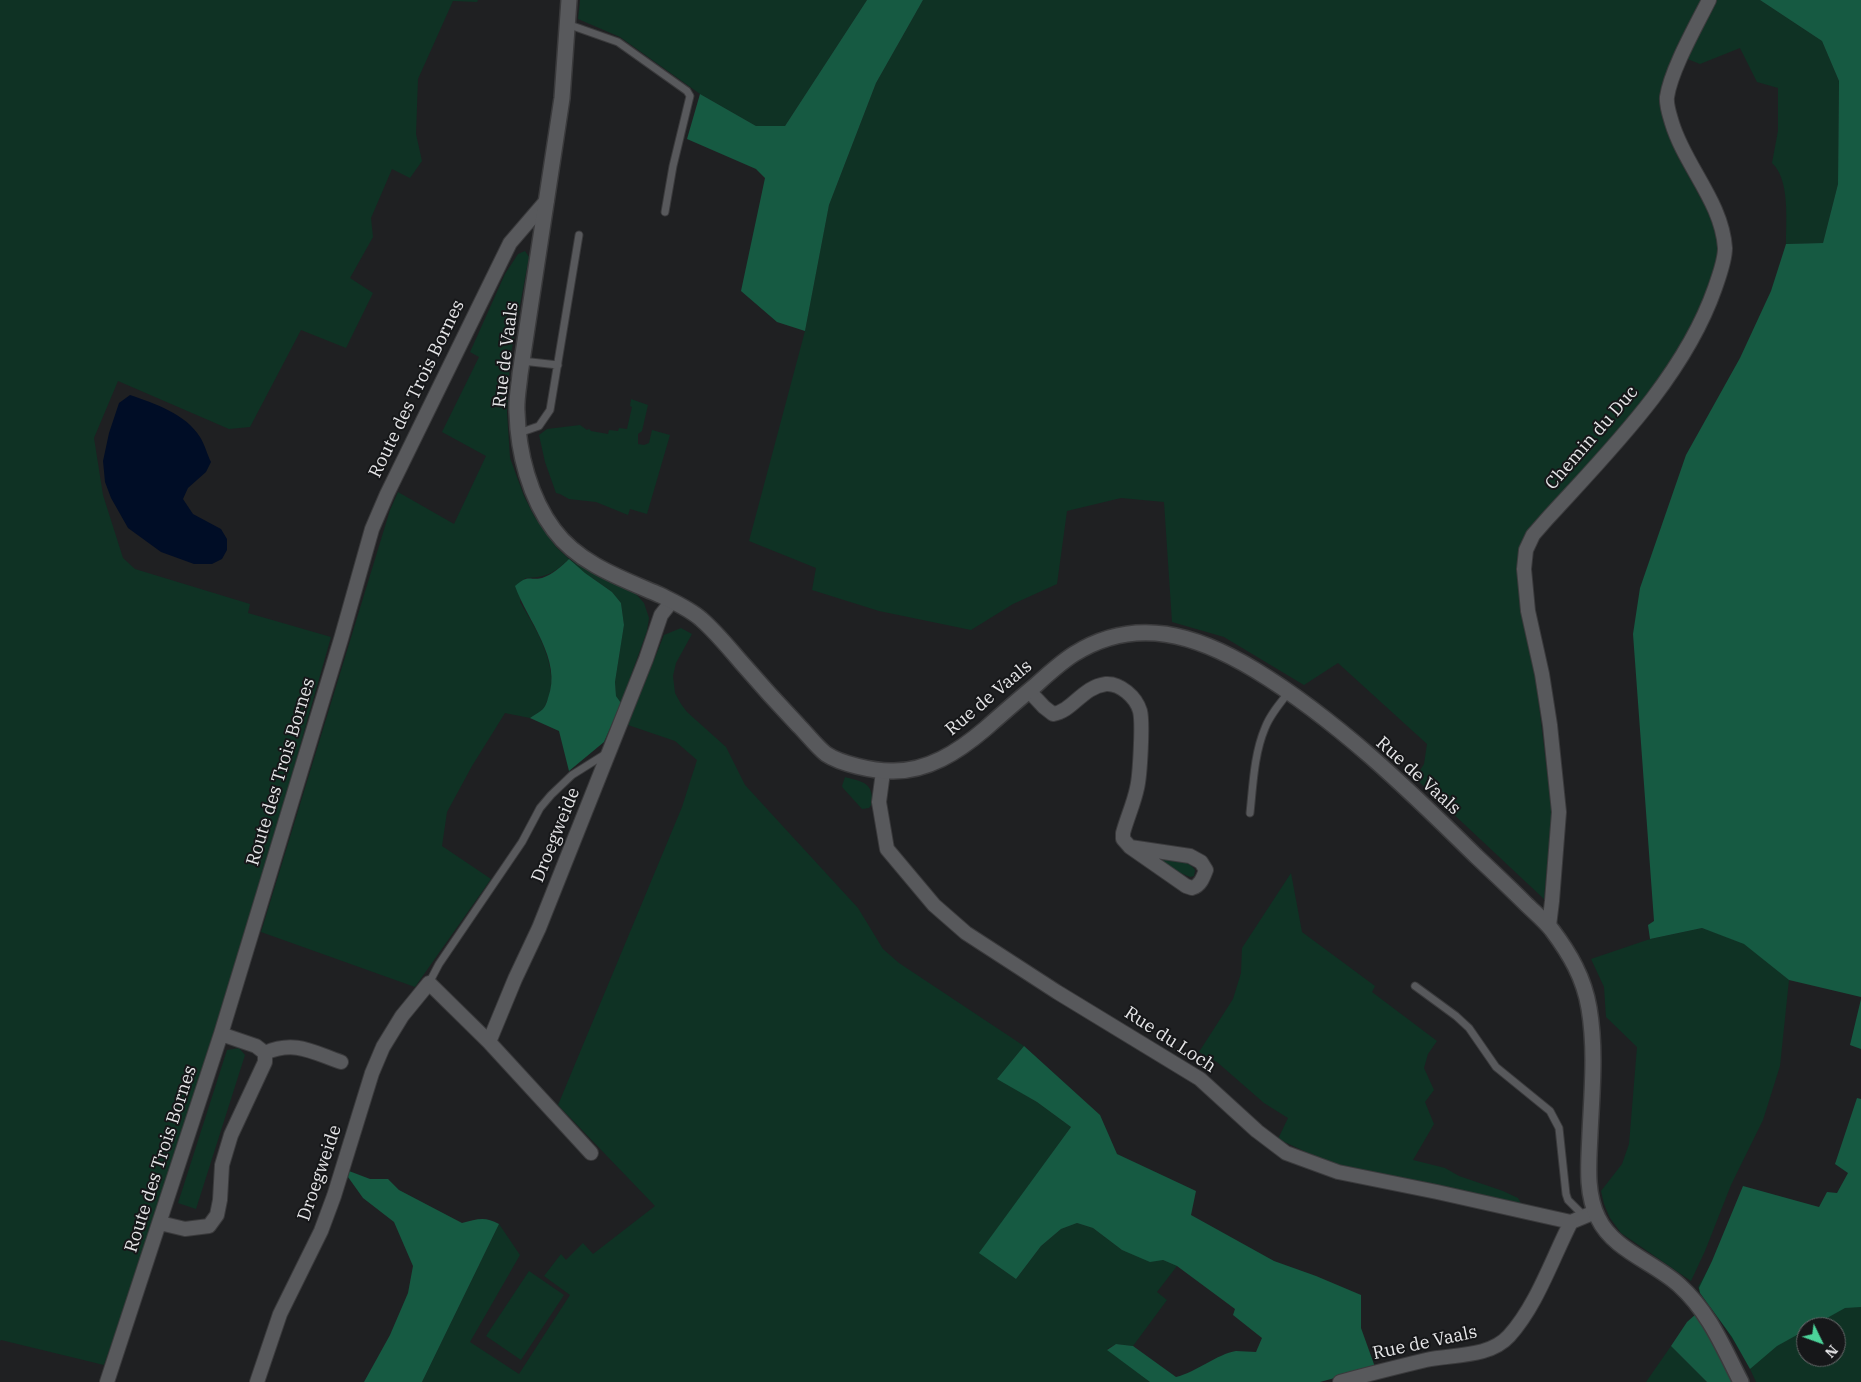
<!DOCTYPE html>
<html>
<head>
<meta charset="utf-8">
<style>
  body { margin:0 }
  #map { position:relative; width:1861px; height:1382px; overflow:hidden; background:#1f2022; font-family:"IBM Plex Serif",serif }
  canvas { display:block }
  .north { position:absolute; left:1796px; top:1317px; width:50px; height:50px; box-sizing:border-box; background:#161719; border:1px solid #696a6c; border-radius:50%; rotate:132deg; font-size:14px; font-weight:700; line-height:20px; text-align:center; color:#e6e6e8 }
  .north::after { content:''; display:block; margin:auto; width:18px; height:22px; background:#4cd39a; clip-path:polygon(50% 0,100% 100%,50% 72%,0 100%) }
</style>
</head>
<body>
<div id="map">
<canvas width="1861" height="1382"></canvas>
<div class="north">N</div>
</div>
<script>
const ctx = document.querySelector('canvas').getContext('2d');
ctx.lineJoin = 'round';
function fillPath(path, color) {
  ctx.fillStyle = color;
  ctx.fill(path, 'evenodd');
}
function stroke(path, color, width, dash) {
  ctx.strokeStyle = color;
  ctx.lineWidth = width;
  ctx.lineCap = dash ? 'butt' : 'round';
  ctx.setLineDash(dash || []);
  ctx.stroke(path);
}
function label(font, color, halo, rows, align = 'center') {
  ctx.font = font + ' "IBM Plex Serif",serif';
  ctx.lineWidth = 4;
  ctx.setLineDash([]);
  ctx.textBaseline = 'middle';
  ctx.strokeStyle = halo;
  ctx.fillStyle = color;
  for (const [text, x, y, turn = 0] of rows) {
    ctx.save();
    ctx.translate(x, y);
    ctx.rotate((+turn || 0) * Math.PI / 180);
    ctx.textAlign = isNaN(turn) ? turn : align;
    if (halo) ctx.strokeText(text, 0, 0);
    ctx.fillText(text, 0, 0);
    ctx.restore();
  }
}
const green = new Path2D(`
  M 0,0 L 478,0 L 477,2 L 453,1 L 418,79 L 416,134 L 422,161 L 410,178 L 392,169 L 371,218 L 373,237 L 350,278 L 373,293 L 346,348 L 301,330 L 250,427 L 229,429 L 118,381 L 94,438 L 103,495 L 123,558 L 135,569 L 250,604 L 248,613 L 331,637 L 270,852 L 153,1227 L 104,1365 L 1,1340 L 0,1341 Z
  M 580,0 L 867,0 L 785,126 L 756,126 L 700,94 L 620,37 L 578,19 Z
  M 923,0 L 1704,0 L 1661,100 L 1663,118 L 1678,157 L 1715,224 L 1719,239 L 1719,257 L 1713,279 L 1691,328 L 1643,405 L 1529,528 L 1520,548 L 1552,813 L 1544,899 L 1415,778 L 1424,764 L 1427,744 L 1338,663 L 1304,685 L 1224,637 L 1172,622 L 1164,502 L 1121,498 L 1067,511 L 1057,584 L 1013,604 L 971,630 L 879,611 L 812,590 L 816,568 L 749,541 L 805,331 L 829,205 L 876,83 Z
  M 1712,0 L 1760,0 L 1822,41 L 1839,81 L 1838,184 L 1823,243 L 1786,244 C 1786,221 1790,179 1772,163 L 1778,131 L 1778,88 L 1757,82 L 1740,48 L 1700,64 L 1685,58 Z
  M 525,251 L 529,257 L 510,359 L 507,412 L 510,458 L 524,496 L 534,516 L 556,547 L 569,559 L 606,580 L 635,593 L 644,603 L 649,618 L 647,631 L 621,703 L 616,696 L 615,682 L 624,625 L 621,603 L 612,592 L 585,573 L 569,559 C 553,574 547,577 525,578 L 520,602 C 536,629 560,667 548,699 C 546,702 545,707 543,709 C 540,712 534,715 530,718 L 505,713 L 472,766 L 447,812 L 442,846 L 491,879 L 415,987 L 261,932 L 390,510 L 398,492 L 454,524 L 486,456 L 442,432 L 479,357 L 470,352 L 505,274 L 518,254 Z
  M 631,399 L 648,405 L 642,431 L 638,434 L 638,444 L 644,445 L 649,443 L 652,430 L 670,435 L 647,514 L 630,509 L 628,515 L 596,502 L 569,499 L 560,494 L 556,493 L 545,462 L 539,435 L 547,429 L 580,425 L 587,430 L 589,429 L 591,431 L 608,434 L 609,430 L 618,431 L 619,428 L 627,429 L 632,407 L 630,406 Z
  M 681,628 L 692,634 L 676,663 L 673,676 L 675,693 L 681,704 L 687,712 L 726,747 L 745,785 L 858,908 L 883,949 L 899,963 L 1024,1046 L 998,1078 L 1037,1102 L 1071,1127 L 980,1253 L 1016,1279 L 1041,1246 L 1061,1229 L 1077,1223 L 1093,1228 L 1122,1250 L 1163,1260 L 1177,1266 L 1157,1292 L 1167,1300 L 1133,1346 L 1116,1344 L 1107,1349 L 1150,1382 L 422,1382 L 499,1224 L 520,1255 L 470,1342 L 519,1374 L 570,1295 L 544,1276 L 561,1254 L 566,1260 L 583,1243 L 593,1254 L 655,1206 L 558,1105 L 682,807 L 697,760 L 675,741 L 628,725 L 664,635 Z
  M 845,777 C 858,781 871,781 872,797 C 873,802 872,804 869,808 L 862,809 L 843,788 L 842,786 Z
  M 1164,859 C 1177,860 1188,860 1195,870 L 1194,876 L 1190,877 L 1169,868 L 1159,860 Z
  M 1291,873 L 1302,932 L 1375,986 L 1372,992 L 1437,1041 L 1428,1054 L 1424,1068 L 1434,1090 L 1425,1102 L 1434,1124 L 1413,1160 L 1445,1168 L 1459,1176 L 1503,1191 L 1518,1198 L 1524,1209 L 1332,1164 L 1278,1139 L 1288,1118 L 1264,1103 L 1217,1062 L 1199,1052 L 1233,999 L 1241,973 L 1242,948 Z
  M 1702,928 L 1744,943 L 1789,980 L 1780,1066 L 1763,1120 L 1731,1185 L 1705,1251 L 1691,1281 L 1621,1233 L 1610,1218 L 1604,1204 L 1601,1191 L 1622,1164 L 1629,1144 L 1637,1047 L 1606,1017 L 1604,987 L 1591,959 L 1650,939 Z
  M 239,1048 L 245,1055 L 196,1209 L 178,1203 L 227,1050 Z
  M 1719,1250 L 1842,1306 L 1806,1327 L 1787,1340 L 1806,1330 L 1806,1357 L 1836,1357 L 1836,1327 L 1811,1327 L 1845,1307 L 1861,1307 L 1861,1382 L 1756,1382 L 1750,1369 L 1751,1368 L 1721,1321 L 1700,1292 L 1698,1287 Z
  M 529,1271 L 564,1295 L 521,1360 L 486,1336 Z
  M 1671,1346 L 1707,1382 L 1646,1382 Z`);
const forest = new Path2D(`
  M 867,0 L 923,0 L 876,83 L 829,205 L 805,331 L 777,322 L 741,291 L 765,178 L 756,169 L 687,139 L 700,94 L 756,126 L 785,126 Z
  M 1760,0 L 1861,0 L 1861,997 L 1789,980 L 1744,944 L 1702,928 L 1650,939 L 1648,925 L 1654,921 L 1633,634 L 1640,588 L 1686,455 L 1740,358 L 1771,291 L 1786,244 L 1823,243 L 1838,184 L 1839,81 L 1822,41 Z
  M 569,559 L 585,573 L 612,592 L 621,603 L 624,625 L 615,682 L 616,696 L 621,703 L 604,742 L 569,771 L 559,731 L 530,718 C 534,715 540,712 543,709 C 545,707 547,702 548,698 C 563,660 527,620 515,586 C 530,574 526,581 542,578 C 552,575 562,566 569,559 Z
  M 1861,999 L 1861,1049 L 1850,1045 Z
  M 1024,1046 L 1100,1115 L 1117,1154 L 1196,1191 L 1191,1215 L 1274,1261 L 1316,1276 L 1361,1295 L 1361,1328 L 1375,1367 L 1320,1382 L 1150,1382 L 1107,1350 L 1116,1344 L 1133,1346 L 1176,1377 C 1197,1372 1217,1354 1236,1351 C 1242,1351 1250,1352 1256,1352 L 1262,1338 L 1233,1315 L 1235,1309 L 1177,1266 L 1163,1260 L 1150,1262 L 1122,1250 L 1093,1228 L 1077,1223 L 1061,1229 L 1041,1246 L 1016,1279 L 979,1253 L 1071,1127 L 1037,1102 L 997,1079 Z
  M 1857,1098 L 1861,1099 L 1861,1307 L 1845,1308 L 1811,1327 L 1806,1327 L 1806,1330 L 1777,1346 L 1750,1369 L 1732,1337 L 1700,1293 L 1699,1288 L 1712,1261 L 1743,1186 L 1819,1207 L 1827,1192 L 1837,1193 L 1848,1173 L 1835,1164 Z
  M 349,1171 L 370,1179 L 388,1179 L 399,1190 L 462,1223 C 477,1219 485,1216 499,1224 L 422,1382 L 364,1382 L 390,1335 L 408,1293 L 413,1266 L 394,1222 L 363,1198 L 348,1177 Z
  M 1696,1314 L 1706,1330 L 1732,1382 L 1707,1382 L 1671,1346 L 1687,1322 Z`);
const water = new Path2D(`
  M 130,395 C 154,403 186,414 200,437 C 205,445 207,454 211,462 L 206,472 L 188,488 L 183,499 L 193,514 L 221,529 L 227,539 L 227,550 L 222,559 L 212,564 L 194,564 L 161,552 L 128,528 L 111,498 L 105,482 L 103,461 L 109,433 L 119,403 Z`);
const lane = new Path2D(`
  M 567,24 L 618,42 L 687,91 L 690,96 L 673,166 L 665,212
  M 522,361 L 558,365
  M 519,433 L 539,426 L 550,410 L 579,235
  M 1250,813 C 1253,785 1254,754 1265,728 C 1270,715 1280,703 1289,692
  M 429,983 L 439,964 L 522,842 L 540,808 L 551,795 L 572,775 L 607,753
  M 1415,986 L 1456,1016 L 1469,1028 L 1496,1067 L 1550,1111 L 1559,1128 L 1566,1194 L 1568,1200 L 1584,1216`);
const street = new Path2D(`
  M 1029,691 L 1044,707 L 1053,714 C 1073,711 1082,687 1106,684 C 1120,683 1136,697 1140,711 C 1143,723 1140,776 1137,788 C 1134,803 1127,818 1123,833 L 1123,839 L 1130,847 L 1186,886 L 1192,888 C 1200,886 1203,878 1206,870 L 1201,862 L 1190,856 L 1130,847
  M 883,772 L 879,802 L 887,849 L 934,905 L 966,933 L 1057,992 L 1200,1079 L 1257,1131 L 1286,1153 L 1338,1172 L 1437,1192 L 1571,1222
  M 1549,926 L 1552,901 L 1559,812 L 1550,725 L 1542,674 L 1528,611 L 1524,569 L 1526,550 L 1533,535 L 1547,519 C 1609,451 1684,377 1715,288 C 1719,276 1725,261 1725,248 C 1722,202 1685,166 1672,123 C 1670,116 1666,105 1667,97 C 1671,70 1696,26 1709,0
  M 489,1042 L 515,979 L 539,928 L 646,659 L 661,615 L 672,601
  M 265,1053 C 295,1040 312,1052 341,1062
  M 160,1223 L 185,1229 L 209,1226 L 217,1215 L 220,1200 L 222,1165 L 231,1135 L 265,1062 L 265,1053 L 256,1046 L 221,1034
  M 107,1382 L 221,1034 L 341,639 L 372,529 L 387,494 L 510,243 L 547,200
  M 257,1382 L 280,1314 L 321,1231 L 334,1196 L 372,1073 L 383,1047 L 402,1016 L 429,983 L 489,1042 L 591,1153
  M 1340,1382 C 1368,1374 1397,1367 1426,1360 C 1452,1354 1489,1358 1509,1336 C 1537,1305 1552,1259 1571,1222 L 1595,1212`);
const secondary = new Path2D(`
  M 569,0 L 562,98 L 520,374 C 519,386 516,400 517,412 C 518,453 530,498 554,530 C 579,564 623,579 660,595 C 674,602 690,609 701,619 C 716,632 728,647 741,662 C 760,684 779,705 799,726 C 808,735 816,746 826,754 C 841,764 873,771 891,771 C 927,772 958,752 985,729 C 1002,714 1019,699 1036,685 C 1048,674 1060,663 1074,654 C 1136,615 1197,635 1255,670 C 1337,720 1408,789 1476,856 C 1492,871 1509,887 1525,903 C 1534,912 1544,920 1552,930 C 1570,954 1584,978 1589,1008 C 1596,1049 1592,1091 1590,1133 C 1589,1161 1585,1192 1598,1218 C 1613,1250 1654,1262 1679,1285 C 1709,1312 1723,1347 1741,1382`);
const streetNames = [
  ["Rue de Vaals",506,355,-83],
  ["Route des Trois Bornes",417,389,-64],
  ["Chemin du Duc",1592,438,-49],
  ["Rue de Vaals",989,698,-40],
  ["Route des Trois Bornes",281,772,-73],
  ["Rue de Vaals",1418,776,42],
  ["Droegweide",556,835,-68],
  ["Rue du Loch",1170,1040,33],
  ["Route des Trois Bornes",161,1159,-72],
  ["Droegweide",320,1173,-71],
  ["Rue de Vaals",1425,1343,-12]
];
fillPath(green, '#0f3224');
fillPath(forest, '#165a42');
fillPath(water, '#000d26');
stroke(lane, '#3a3a3c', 9);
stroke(street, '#3a3a3c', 16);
stroke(secondary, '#3a3a3c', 18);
stroke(lane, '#58595c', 7);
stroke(street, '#58595c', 14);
stroke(secondary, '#58595c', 15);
label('18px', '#e6e6e8', '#161719', streetNames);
</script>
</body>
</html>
